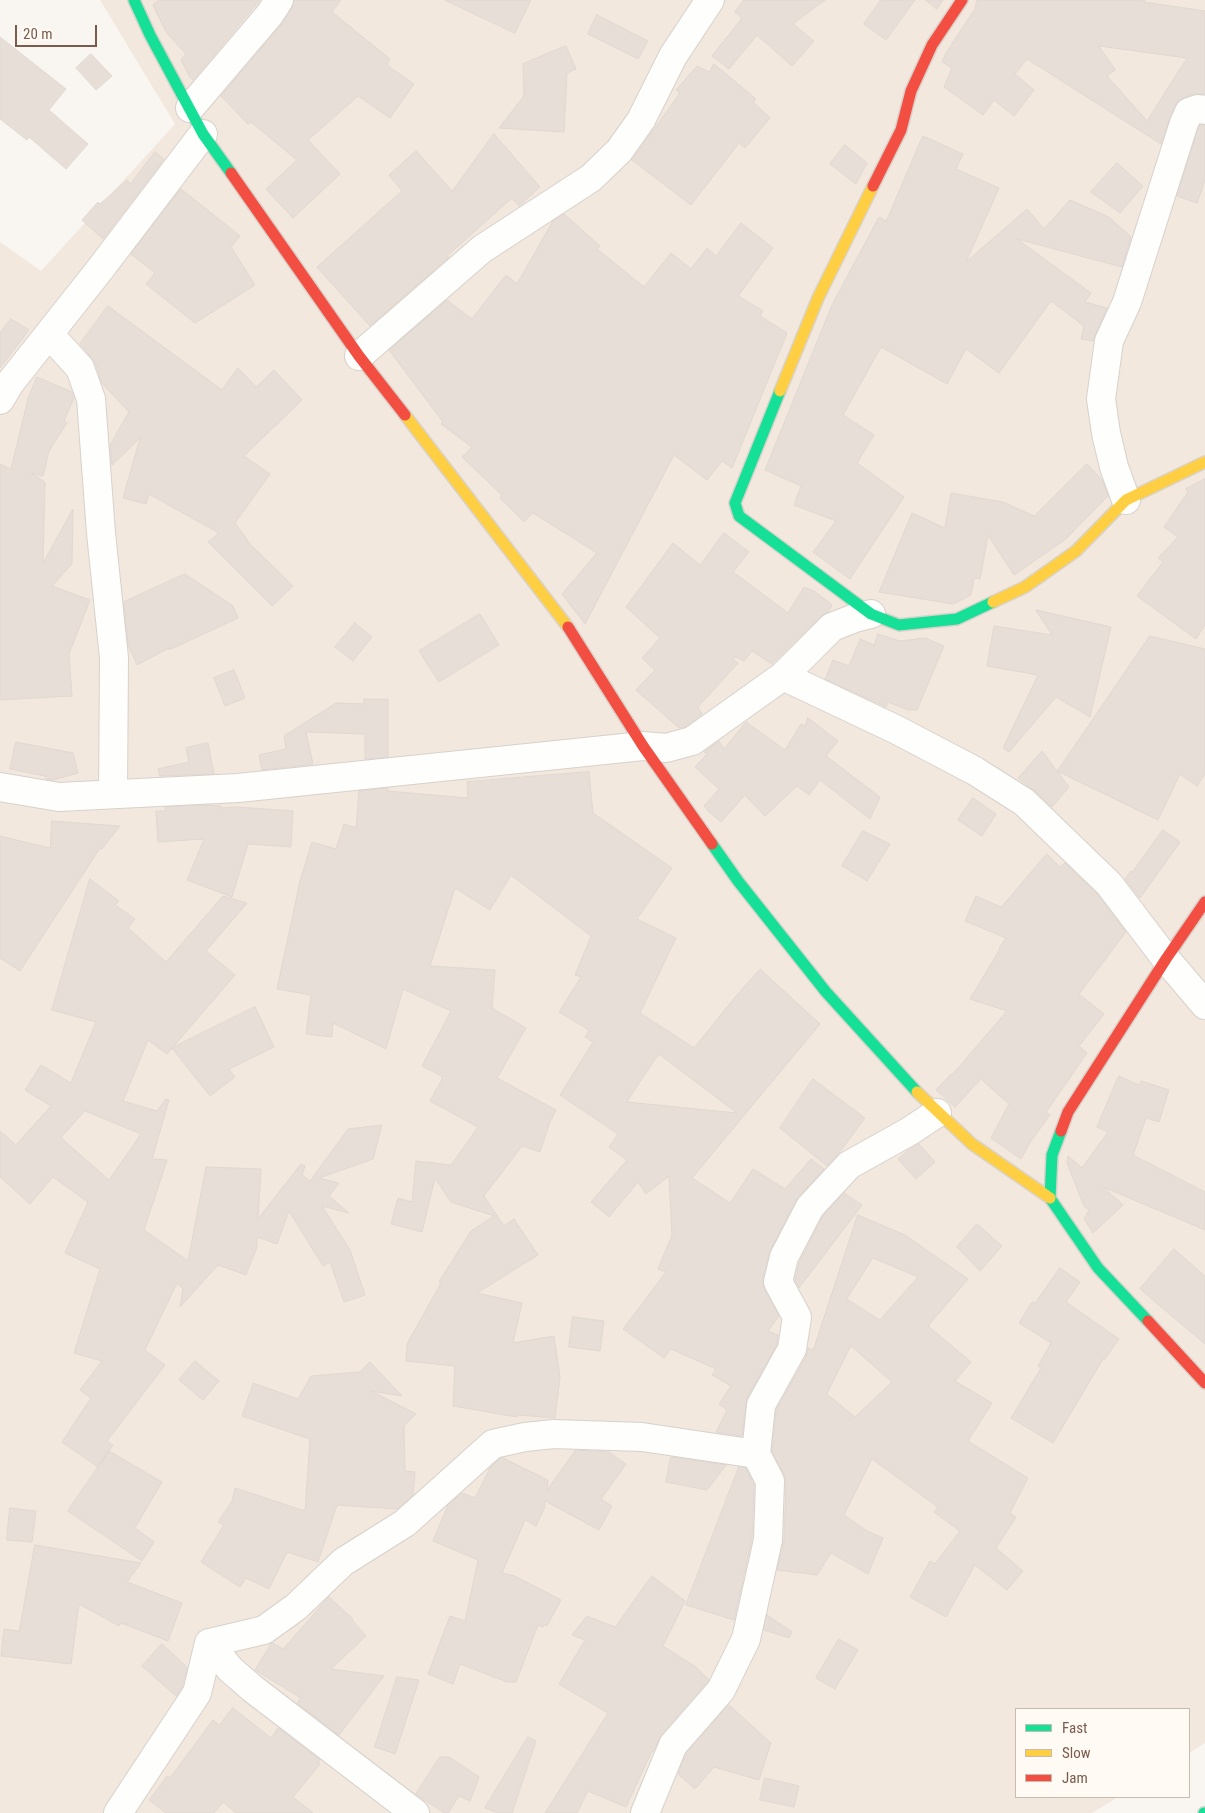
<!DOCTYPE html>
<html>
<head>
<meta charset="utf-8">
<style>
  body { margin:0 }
  #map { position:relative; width:1205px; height:1813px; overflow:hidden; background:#f9f5f0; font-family:"Roboto Condensed",sans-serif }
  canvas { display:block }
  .legend { position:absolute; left:1015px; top:1708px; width:175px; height:90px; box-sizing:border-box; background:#fffaf3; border:1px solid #cabbb1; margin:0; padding:6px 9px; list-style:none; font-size:15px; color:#7a5c4d }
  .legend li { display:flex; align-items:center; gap:10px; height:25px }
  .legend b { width:25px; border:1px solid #cabbb1 }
  .scale { position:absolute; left:15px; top:25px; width:82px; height:22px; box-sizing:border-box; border:2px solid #7a5c4d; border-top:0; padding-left:6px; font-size:15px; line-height:18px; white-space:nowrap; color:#7a5c4d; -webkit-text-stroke:4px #fffaf3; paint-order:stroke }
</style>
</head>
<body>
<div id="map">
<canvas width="1205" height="1813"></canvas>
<ul class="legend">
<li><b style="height:6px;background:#16e098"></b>Fast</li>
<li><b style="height:6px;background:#ffcf43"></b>Slow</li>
<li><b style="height:6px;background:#f24e42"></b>Jam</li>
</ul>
<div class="scale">20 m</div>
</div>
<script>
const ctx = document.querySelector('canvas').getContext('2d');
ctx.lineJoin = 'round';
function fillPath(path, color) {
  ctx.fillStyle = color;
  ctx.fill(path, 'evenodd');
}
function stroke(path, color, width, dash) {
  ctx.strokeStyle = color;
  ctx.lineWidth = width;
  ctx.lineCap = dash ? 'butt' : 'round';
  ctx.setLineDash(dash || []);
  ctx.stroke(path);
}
const residential = new Path2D(`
  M 100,0 L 1205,0 L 1205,1743 L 1189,1753 L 1189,1709 L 1016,1709 L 1016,1797 L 1118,1797 L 1092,1813 L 0,1813 L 0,242 L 41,271 L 175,124 Z`);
const building = new Path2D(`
  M 159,0 L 260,0 L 193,80 L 190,77 L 181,60 L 186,54 L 166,32 L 153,5 Z
  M 295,0 L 341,0 L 332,12 L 390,59 L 387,65 L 414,84 L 390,118 L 358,96 L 308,140 L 340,174 L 293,218 L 266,189 L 297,160 L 251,122 L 248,124 L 221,96 L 282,24 L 292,8 Z
  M 445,0 L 531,0 L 515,33 Z
  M 744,0 L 825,0 L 793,24 L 814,41 L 792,66 L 757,35 L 729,69 L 712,56 L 742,18 L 735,12 Z
  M 881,0 L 915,0 L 886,40 L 864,24 Z
  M 926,0 L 943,0 L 937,9 Z
  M 977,0 L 1145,0 L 1144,2 L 1205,11 L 1205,94 L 1193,94 L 1178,101 L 1170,117 L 1161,144 L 1027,59 L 1015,74 L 1034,90 L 1014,116 L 994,100 L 983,115 L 944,87 L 952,68 L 942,62 L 946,53 L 975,9 ZM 1099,46 L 1187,58 L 1147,121 L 1107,76 L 1115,70 Z
  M 597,15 L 648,41 L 638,59 L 588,34 Z
  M 0,37 L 66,89 L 49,110 L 88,144 L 66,169 L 29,137 L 27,140 L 0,119 Z
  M 566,46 L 576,69 L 567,73 L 564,132 L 499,128 L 524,96 L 523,64 Z
  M 91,54 L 112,76 L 96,90 L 76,68 Z
  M 714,64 L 756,99 L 753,102 L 770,118 L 745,148 L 739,143 L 691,205 L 632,160 L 680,93 L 676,90 L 697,66 L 709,72 Z
  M 1200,125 L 1205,125 L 1205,180 L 1197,203 L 1177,196 Z
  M 494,134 L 540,187 L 519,206 L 512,198 L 447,256 L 449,257 L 370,326 L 317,267 L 402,191 L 389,175 L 416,151 L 452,191 Z
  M 923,136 L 963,154 L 956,169 L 999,188 L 966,262 L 1027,209 L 1044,229 L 1070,200 L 1109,217 L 1131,237 L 1122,267 L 1017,239 L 1091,293 L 1085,302 L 1107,308 L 1093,341 L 1081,339 L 1084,326 L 1051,301 L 999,373 L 966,349 L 947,384 L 881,347 L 843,415 L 874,435 L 857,463 L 904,497 L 850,579 L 813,552 L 836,521 L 794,505 L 801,486 L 765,470 L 832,305 L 879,217 L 886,221 Z
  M 845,145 L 867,163 L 856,184 L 830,164 Z
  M 155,152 L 164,159 L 103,239 L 82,220 L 98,202 L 100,204 L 127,180 L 130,184 Z
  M 1117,163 L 1143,186 L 1120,213 L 1091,192 Z
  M 181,189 L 240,236 L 231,247 L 255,285 L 195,323 L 146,284 L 155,273 L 131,254 Z
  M 564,214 L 600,246 L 597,249 L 644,287 L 671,253 L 691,269 L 707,248 L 716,256 L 741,223 L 773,248 L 738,296 L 763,311 L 760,316 L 787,333 L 732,468 L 722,461 L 707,480 L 674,455 L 585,624 L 562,594 L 597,553 L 533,513 L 524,522 L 500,498 L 502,495 L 462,457 L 472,447 L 441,424 L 443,422 L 389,350 L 447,300 L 472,319 L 506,275 L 517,284 L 553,221 Z
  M 108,306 L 222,390 L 238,368 L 256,387 L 274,370 L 302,400 L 244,456 L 270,474 L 235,523 L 250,544 L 293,586 L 272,606 L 208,542 L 219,533 L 149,494 L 146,504 L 123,498 L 140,438 L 112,465 L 110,445 L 129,412 L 102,383 L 95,362 L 80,344 Z
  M 11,319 L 29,330 L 0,368 L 0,333 Z
  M 37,377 L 72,392 L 74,398 L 64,421 L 67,423 L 49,451 L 43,476 L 31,473 L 45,482 L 43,563 L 73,509 L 72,564 L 52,586 L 90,600 L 69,654 L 72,696 L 0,700 L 0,464 L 11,469 L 28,399 Z
  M 1087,464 L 1102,480 L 1108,496 L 1066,539 L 1017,573 L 1014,575 L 988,535 L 980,579 L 974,578 L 971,595 L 953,604 L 879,592 L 912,513 L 945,528 L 951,493 L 1003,502 L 1034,516 Z
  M 1205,479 L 1205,625 L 1196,639 L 1137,596 L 1163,562 L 1158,558 L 1178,537 L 1164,527 L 1188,492 L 1186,489 Z
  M 724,533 L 749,552 L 733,572 L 788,613 L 804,587 L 814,591 L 832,605 L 828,612 L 821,616 L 772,664 L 752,651 L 744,661 L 735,657 L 733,659 L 738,663 L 698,707 L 702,714 L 685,727 L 679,728 L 636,690 L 655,670 L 642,658 L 660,638 L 626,607 L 673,543 L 700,565 Z
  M 185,574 L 233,606 L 238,618 L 169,650 L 169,648 L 137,665 L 128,645 L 124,602 Z
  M 1036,610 L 1111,627 L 1090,717 L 1056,697 L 1009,752 L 1003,748 L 1038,675 L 987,666 L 994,626 L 1052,635 Z
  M 480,614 L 499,645 L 439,682 L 419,651 Z
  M 355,623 L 372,637 L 353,661 L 335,647 Z
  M 878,634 L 900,641 L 925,638 L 944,646 L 917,710 L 908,710 L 888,702 L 886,707 L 825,679 L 833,660 L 849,666 L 860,639 L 874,645 Z
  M 1150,636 L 1205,649 L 1205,774 L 1197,786 L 1180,774 L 1158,820 L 1057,771 L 1069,787 L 1052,807 L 1035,791 L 1018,778 L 1042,751 L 1057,771 Z
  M 234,670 L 245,698 L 225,706 L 214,678 Z
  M 364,699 L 388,699 L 388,757 L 365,759 L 365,734 L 306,732 L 313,764 L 262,770 L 259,755 L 286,749 L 284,736 L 336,703 L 364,704 Z
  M 808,718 L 838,741 L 826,756 L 880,797 L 870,819 L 820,780 L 809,795 L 797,786 L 765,816 L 745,795 L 721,822 L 708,811 L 704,806 L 719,789 L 695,767 L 707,754 L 704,752 L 719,741 L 724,749 L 746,722 L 785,750 L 801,724 L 805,726 Z
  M 16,742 L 73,753 L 78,773 L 53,780 L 46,779 L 45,776 L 10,769 Z
  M 208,743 L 214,774 L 160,776 L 158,769 L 189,762 L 186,748 Z
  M 589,772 L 593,813 L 672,868 L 637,919 L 676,938 L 640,1013 L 694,1048 L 736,996 L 760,969 L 820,1024 L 692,1178 L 730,1203 L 753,1169 L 785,1189 L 811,1159 L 824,1169 L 796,1200 L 769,1253 L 763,1278 L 764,1289 L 779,1316 L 768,1331 L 778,1335 L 777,1344 L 747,1398 L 742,1436 L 716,1432 L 727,1410 L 719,1404 L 731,1386 L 712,1375 L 716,1369 L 671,1349 L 664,1358 L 623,1329 L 666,1272 L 658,1269 L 672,1235 L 669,1176 L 646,1194 L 638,1182 L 609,1217 L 591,1202 L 627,1160 L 609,1147 L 618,1134 L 560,1095 L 593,1042 L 585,1037 L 589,1030 L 559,1012 L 581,977 L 575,975 L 591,936 L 511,875 L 490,910 L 455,888 L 430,966 L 495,970 L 492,1008 L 526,1028 L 497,1078 L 556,1110 L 550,1122 L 540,1152 L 522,1146 L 484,1196 L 504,1226 L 514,1219 L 538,1255 L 477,1293 L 522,1303 L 513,1343 L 554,1336 L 560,1377 L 555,1418 L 518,1415 L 517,1417 L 453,1406 L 455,1366 L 406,1361 L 407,1344 L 441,1283 L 439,1282 L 471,1231 L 494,1216 L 451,1202 L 435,1178 L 422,1232 L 391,1224 L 398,1198 L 412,1202 L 416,1161 L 451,1165 L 478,1127 L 430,1101 L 443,1077 L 422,1066 L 451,1011 L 403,989 L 386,1049 L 333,1023 L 332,1037 L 306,1034 L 311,995 L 277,989 L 300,881 L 312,842 L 336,849 L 344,824 L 356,828 L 359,791 L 388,788 L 388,791 L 468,798 L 467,782 ZM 659,1054 L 737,1113 L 627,1102 Z
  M 973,798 L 996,814 L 982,836 L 958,820 Z
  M 207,805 L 221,806 L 221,808 L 237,807 L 293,811 L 291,847 L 248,844 L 232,897 L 187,880 L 204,839 L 158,842 L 156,811 L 166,811 L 165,807 Z
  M 52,821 L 120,826 L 102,849 L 100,848 L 20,971 L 0,958 L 0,836 L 50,848 Z
  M 1163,830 L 1180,842 L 1140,898 L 1125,879 L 1131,871 L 1132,872 Z
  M 863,831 L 890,844 L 867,881 L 842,866 Z
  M 1047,854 L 1060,867 L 1065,863 L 1097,894 L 1126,932 L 1079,994 L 1104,1014 L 1079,1046 L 1087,1053 L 1046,1112 L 1050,1115 L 1031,1141 L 1021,1159 L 991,1138 L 1009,1104 L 981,1079 L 955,1107 L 936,1090 L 951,1074 L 952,1075 L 1007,1011 L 970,999 L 1000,949 L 999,948 L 1006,938 L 965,921 L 976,896 L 1001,907 Z
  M 90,879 L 119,901 L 115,905 L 135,919 L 128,928 L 166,962 L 223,896 L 247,903 L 206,951 L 235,975 L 167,1054 L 148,1040 L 123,1101 L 157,1111 L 166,1099 L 169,1100 L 152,1159 L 167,1160 L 144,1230 L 188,1261 L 206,1167 L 261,1169 L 258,1219 L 301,1164 L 305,1166 L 302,1175 L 310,1181 L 348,1129 L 382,1125 L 373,1159 L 319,1178 L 339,1183 L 329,1196 L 349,1213 L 322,1206 L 350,1250 L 365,1295 L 344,1302 L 330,1262 L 323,1266 L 289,1211 L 277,1244 L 257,1237 L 257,1247 L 246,1275 L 218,1265 L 180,1307 L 183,1289 L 177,1283 L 145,1350 L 165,1365 L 107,1441 L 113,1445 L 98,1467 L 62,1442 L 91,1398 L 80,1390 L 102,1361 L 74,1353 L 100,1269 L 65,1253 L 88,1202 L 53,1177 L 30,1204 L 0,1177 L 0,1131 L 16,1145 L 51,1106 L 25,1090 L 41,1065 L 71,1083 L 96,1022 L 52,1010 ZM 85,1111 L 141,1134 L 109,1180 L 61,1138 Z
  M 255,1007 L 274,1047 L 229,1069 L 235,1077 L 210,1096 L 172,1048 Z
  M 1119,1076 L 1139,1085 L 1141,1081 L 1169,1090 L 1159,1122 L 1146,1118 L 1133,1155 L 1205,1192 L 1205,1230 L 1103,1187 L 1123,1205 L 1093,1233 L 1084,1219 L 1089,1210 L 1084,1206 L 1067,1163 L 1068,1158 L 1068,1156 L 1082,1168 L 1108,1132 L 1097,1127 Z
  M 813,1079 L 865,1118 L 839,1153 L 827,1166 L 780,1128 Z
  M 919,1144 L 935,1162 L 916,1179 L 898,1159 L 907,1151 Z
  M 844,1193 L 862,1205 L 799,1288 L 795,1280 L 799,1263 L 823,1216 Z
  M 858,1215 L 905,1235 L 968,1279 L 928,1326 L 971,1362 L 955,1381 L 992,1403 L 968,1441 L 1028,1478 L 1010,1513 L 1016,1517 L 996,1548 L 1023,1571 L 1007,1590 L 975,1565 L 946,1617 L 910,1597 L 930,1561 L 935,1564 L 960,1531 L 934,1512 L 938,1507 L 872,1459 L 844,1515 L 867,1531 L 883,1538 L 868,1574 L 831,1553 L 817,1575 L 777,1570 L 784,1541 L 786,1482 L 784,1474 L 772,1451 L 776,1410 L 806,1357 L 808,1348 L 813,1350 ZM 873,1258 L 918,1277 L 880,1320 L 847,1299 ZM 851,1346 L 892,1382 L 855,1417 L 827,1394 Z
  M 977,1224 L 1002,1246 L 980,1271 L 957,1247 Z
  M 1174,1249 L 1205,1276 L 1205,1344 L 1140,1289 Z
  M 1060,1268 L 1080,1282 L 1066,1302 L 1119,1339 L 1104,1360 L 1103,1359 L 1053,1443 L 1011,1418 L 1041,1368 L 1038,1366 L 1051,1343 L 1019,1323 L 1032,1302 L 1035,1303 Z
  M 573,1317 L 604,1321 L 600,1351 L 569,1347 Z
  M 195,1361 L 219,1381 L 203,1400 L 179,1380 Z
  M 370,1362 L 402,1396 L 371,1391 L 416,1414 L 404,1426 L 405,1471 L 415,1472 L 413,1495 L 397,1509 L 337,1505 L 318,1562 L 287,1552 L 269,1589 L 246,1578 L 240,1587 L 201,1562 L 224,1525 L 218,1522 L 232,1501 L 235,1488 L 305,1511 L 310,1439 L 242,1416 L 253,1383 L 298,1399 L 311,1376 L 360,1372 Z
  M 576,1450 L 609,1452 L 626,1464 L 601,1499 L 612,1506 L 599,1530 L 545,1501 L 544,1509 L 536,1526 L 525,1520 L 502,1573 L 515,1576 L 561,1600 L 547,1626 L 545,1625 L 543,1627 L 538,1625 L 516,1682 L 507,1682 L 460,1664 L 453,1684 L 428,1674 L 450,1616 L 465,1621 L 478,1560 L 433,1541 L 448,1505 L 462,1493 L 475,1498 L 490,1468 L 500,1458 L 503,1458 L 548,1480 L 547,1490 Z
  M 109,1451 L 162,1482 L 135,1528 L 154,1542 L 142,1561 L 68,1511 Z
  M 671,1457 L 726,1465 L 707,1490 L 666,1482 Z
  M 739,1467 L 746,1468 L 754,1485 L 752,1538 L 734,1620 L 686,1605 Z
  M 10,1508 L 36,1511 L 32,1542 L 7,1540 Z
  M 35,1545 L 141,1563 L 127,1582 L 182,1603 L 168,1641 L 121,1623 L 119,1626 L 79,1604 L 71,1664 L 1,1656 L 4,1629 L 19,1631 Z
  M 652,1576 L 685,1601 L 663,1646 L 696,1667 L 709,1680 L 661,1735 L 653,1752 L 652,1751 L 626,1807 L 588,1791 L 577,1813 L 545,1813 L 608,1713 L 559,1684 L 585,1640 L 572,1635 L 587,1616 L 615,1627 Z
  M 329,1597 L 353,1619 L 352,1620 L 366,1636 L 331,1669 L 384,1676 L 339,1735 L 297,1703 L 301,1698 L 255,1670 L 271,1644 L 273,1643 L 283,1649 Z
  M 767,1615 L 792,1632 L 789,1638 L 764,1630 Z
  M 839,1639 L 858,1650 L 835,1689 L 816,1678 Z
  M 162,1644 L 187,1667 L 182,1687 L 176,1696 L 142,1666 Z
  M 397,1677 L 419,1680 L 395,1754 L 375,1747 Z
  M 729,1705 L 771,1743 L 759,1780 L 714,1767 L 695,1789 L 678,1774 L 686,1753 Z
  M 233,1708 L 271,1738 L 278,1728 L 320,1760 L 318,1763 L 320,1764 L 293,1797 L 313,1813 L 236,1813 L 223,1802 L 214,1813 L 166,1813 L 149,1800 L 167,1776 L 170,1778 L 213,1720 L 219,1725 Z
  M 528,1737 L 536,1741 L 512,1813 L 498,1813 L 485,1808 Z
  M 440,1757 L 449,1757 L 479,1777 L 470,1801 L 459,1796 L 448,1813 L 444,1813 L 416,1794 Z
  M 765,1778 L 799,1786 L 794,1807 L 760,1800 Z`);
const street = new Path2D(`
  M 190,108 L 270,14 L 279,0
  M 49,334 L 80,368 L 91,399 L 101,533 L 114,658 L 113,794
  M 359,356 L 482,249 L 591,178 L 619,151 L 641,120 L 673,56 L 710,0
  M 0,400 L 10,383 L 101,268 L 203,134
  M 1126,500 L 1114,467 L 1106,433 L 1101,399 L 1109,341 L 1127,302 L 1184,123 L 1189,112 L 1198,109 L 1205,110
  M 783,676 L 897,730 L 975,771 L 1024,802 L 1109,884 L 1166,959 L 1205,1005
  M 0,787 L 59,797 L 238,788 L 643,746 L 666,748 L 692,741 L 783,676 L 832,627 L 855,618 L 871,614
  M 209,1643 L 264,1630 L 296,1607 L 343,1562 L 405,1523 L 493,1444 L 525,1437 L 554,1434 L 642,1437 L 756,1454
  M 209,1643 L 230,1669 L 253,1689 L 415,1813
  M 118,1813 L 197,1693 L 209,1643
  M 645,1813 L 673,1745 L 721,1690 L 746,1639 L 768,1540 L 770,1481 L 756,1454 L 761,1405 L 792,1349 L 797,1317 L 778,1282 L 784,1257 L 810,1207 L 849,1165 L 910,1131 L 937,1113`);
const fast = new Path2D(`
  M 134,0 L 150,35 L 203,134 L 231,173
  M 780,391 L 735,503 L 739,516 L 871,614 L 899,625 L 957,619 L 993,602
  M 712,844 L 738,881 L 826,992 L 917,1092
  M 1061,1131 L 1052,1155 L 1050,1198 L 1098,1268 L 1148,1321
  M 1204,1813 L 1205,1813`);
const slow = new Path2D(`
  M 780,391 L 818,298 L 873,186
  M 405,415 L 568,627
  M 993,602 L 1025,587 L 1076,551 L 1126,500 L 1205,462
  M 917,1092 L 972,1144 L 1050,1198`);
const jam = new Path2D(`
  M 231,173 L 359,356 L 405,415
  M 873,186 L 901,130 L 911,91 L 932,45 L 962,0
  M 568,627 L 643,746 L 712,844
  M 1061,1131 L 1068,1112 L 1166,959 L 1205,902
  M 1148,1321 L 1205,1383`);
fillPath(residential, '#f2e8de');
fillPath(building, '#e6ded7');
stroke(building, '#e2d8d2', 1);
stroke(street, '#d7d1cb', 30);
stroke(fast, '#d9d2cb', 14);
stroke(slow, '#d9d2cb', 14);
stroke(jam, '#d9d2cb', 14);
stroke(street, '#fefefd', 28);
stroke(fast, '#16e098', 11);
stroke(slow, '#ffcf43', 11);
stroke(jam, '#f24e42', 11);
</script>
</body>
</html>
